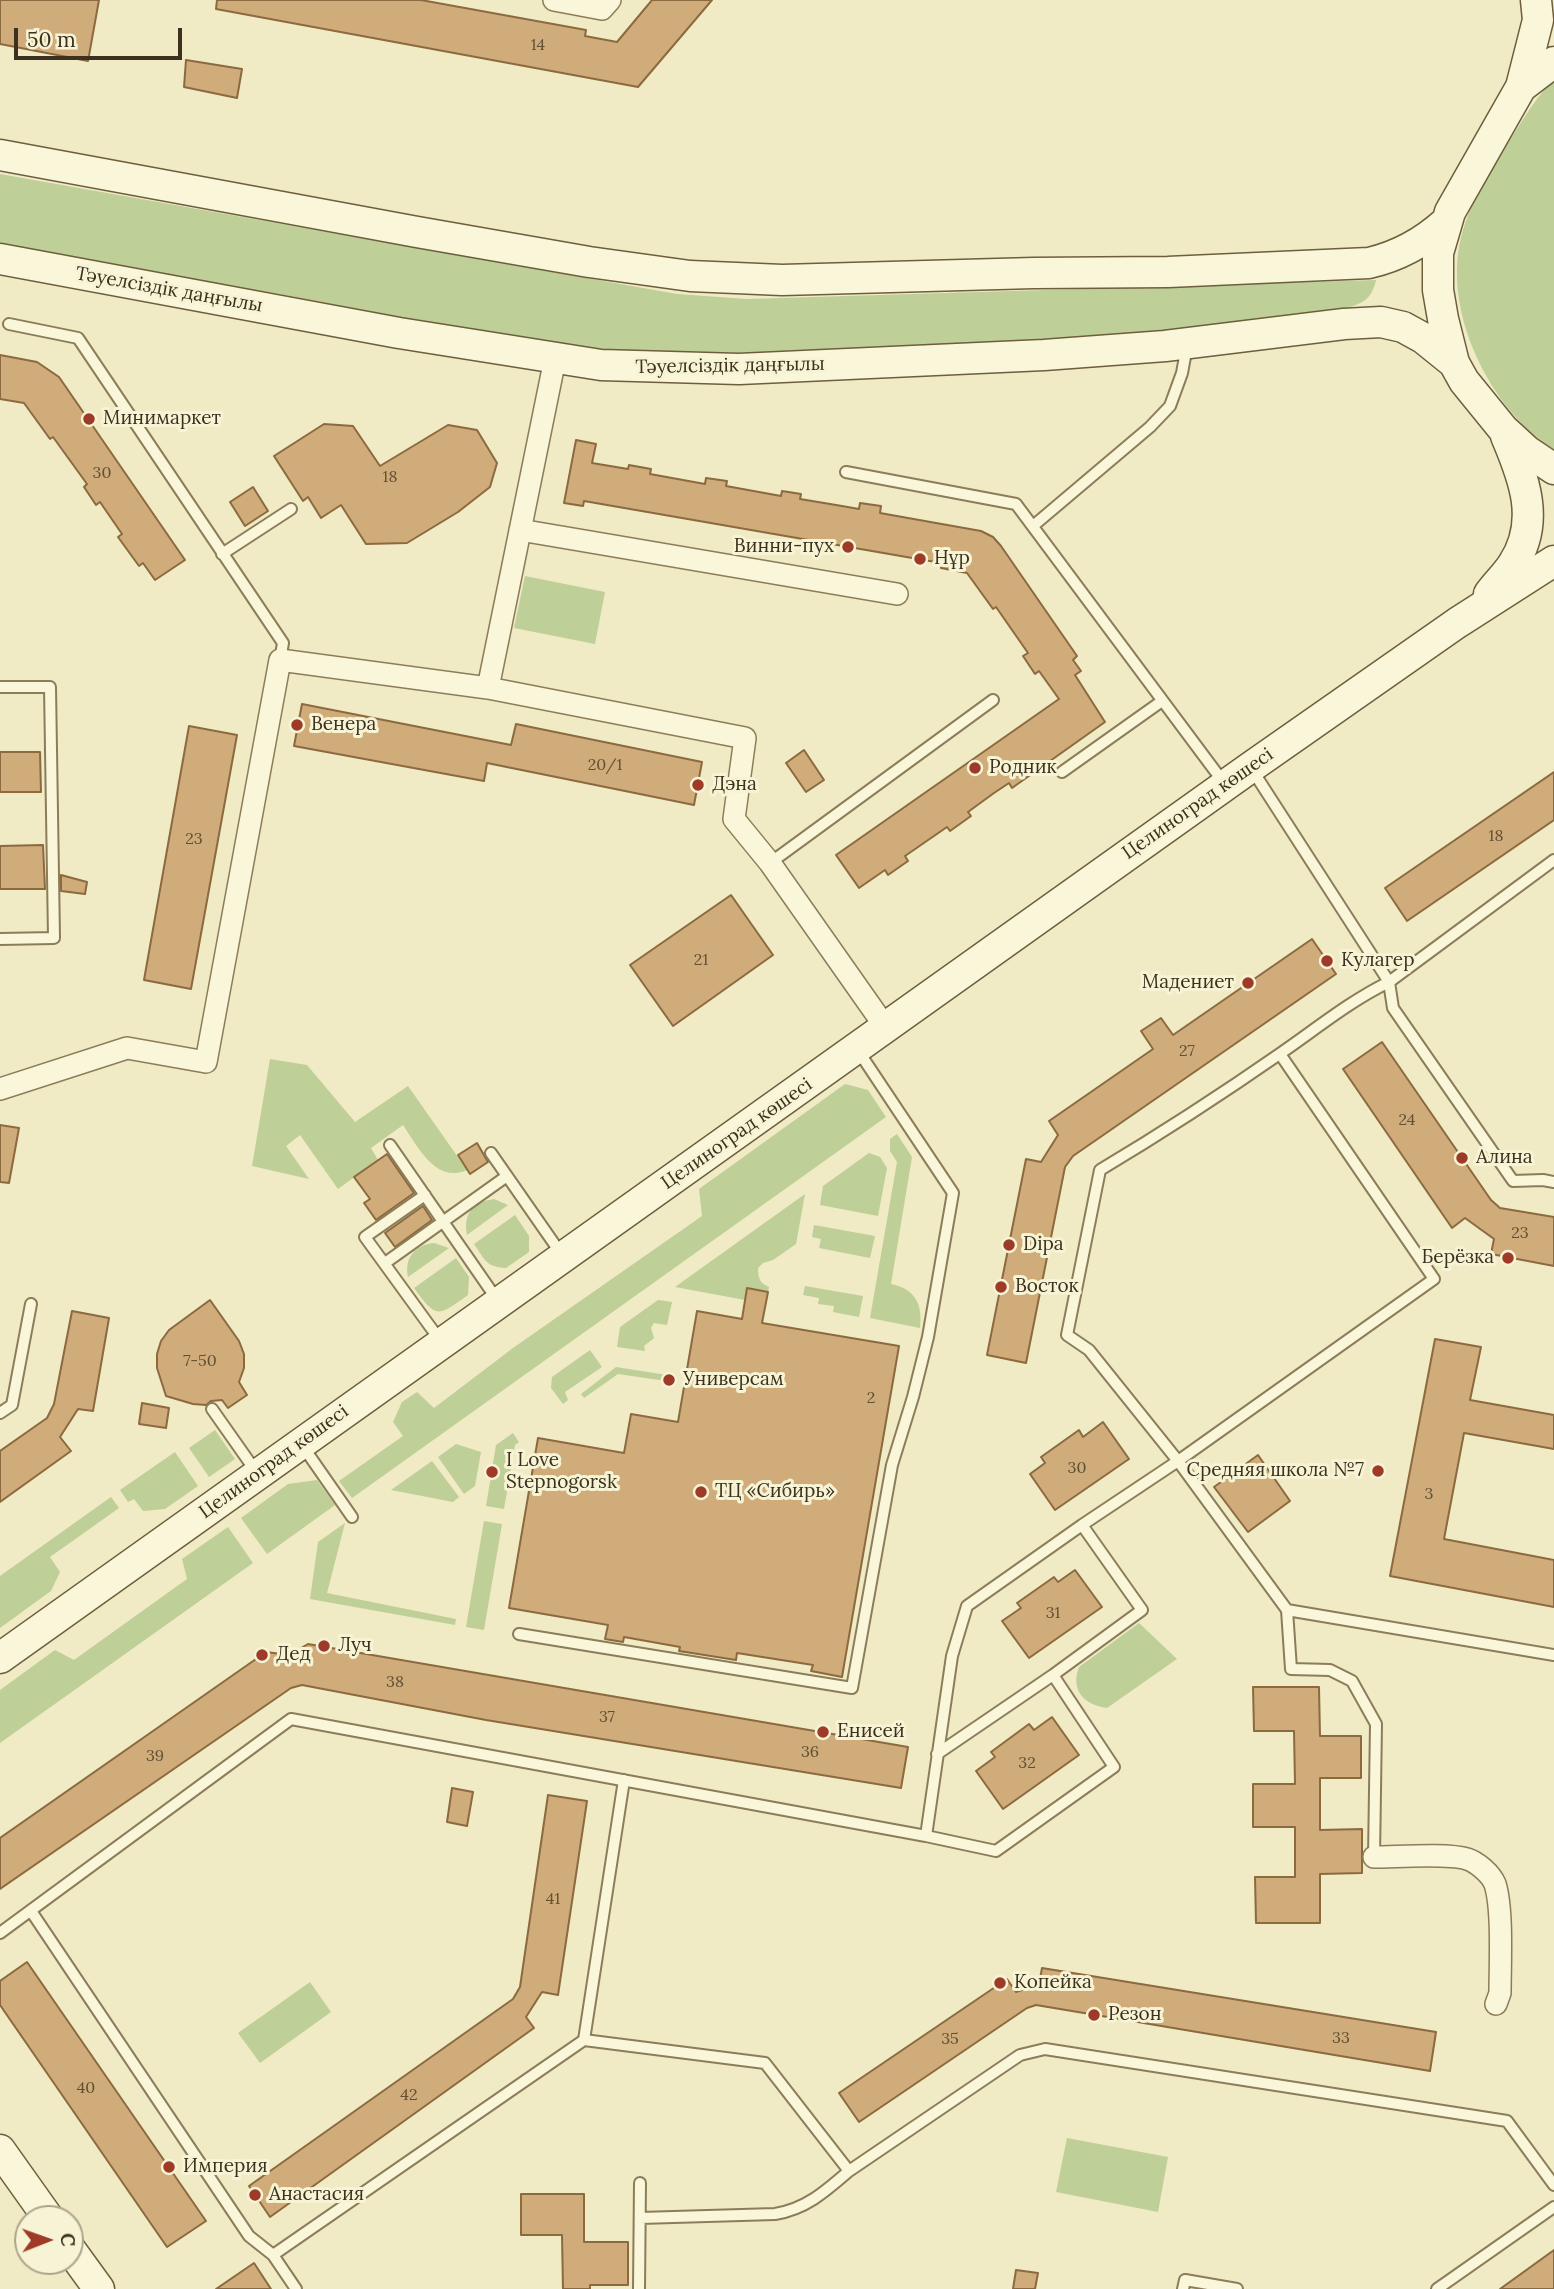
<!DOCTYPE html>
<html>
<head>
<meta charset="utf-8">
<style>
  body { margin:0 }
  #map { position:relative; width:1554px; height:2289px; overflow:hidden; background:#f0eac5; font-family:Lora,serif }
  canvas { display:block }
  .north { position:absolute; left:14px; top:2205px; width:70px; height:70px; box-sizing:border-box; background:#f7f3d5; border:2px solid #aca58c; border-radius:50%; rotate:89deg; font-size:19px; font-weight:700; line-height:28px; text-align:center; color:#3b311e }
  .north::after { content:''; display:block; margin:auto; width:24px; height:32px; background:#9d3b28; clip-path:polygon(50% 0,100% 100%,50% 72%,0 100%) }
  .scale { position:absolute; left:14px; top:28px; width:168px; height:32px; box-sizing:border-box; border:4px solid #3b311e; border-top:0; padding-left:9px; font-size:21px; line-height:24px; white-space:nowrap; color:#3b311e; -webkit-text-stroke:5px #f7f3d5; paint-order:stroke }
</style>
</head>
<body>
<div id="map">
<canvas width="1554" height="2289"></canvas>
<div class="north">С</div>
<div class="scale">50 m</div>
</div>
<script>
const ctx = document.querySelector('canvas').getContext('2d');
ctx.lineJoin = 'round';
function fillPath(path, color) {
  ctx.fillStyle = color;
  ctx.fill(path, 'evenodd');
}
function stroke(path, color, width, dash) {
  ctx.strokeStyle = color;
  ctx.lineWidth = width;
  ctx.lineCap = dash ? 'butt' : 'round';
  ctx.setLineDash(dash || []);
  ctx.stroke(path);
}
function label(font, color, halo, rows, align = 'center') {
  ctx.font = font + ' Lora,serif';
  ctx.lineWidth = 6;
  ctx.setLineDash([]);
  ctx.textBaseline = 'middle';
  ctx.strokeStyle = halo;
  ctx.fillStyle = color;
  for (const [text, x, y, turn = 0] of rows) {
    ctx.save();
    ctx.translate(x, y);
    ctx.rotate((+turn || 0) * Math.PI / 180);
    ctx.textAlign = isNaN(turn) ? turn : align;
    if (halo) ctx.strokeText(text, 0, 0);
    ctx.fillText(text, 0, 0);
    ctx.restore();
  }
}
const green = new Path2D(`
  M 1554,79 L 1554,449 C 1494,413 1449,324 1458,254 C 1464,209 1489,172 1513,135 C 1526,115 1538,95 1554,79 Z
  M 0,174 L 677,294 L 747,299 L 1376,280 C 1371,302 1361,303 1342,310 L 1096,340 L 725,358 L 561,348 L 279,294 L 0,247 Z
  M 525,576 L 605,592 L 595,644 L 514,628 Z
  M 270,1059 L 307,1065 L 355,1122 L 408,1086 L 467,1170 C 436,1184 418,1147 403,1125 L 371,1148 L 378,1160 L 338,1189 L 300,1135 L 286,1146 L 309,1179 L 252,1166 Z
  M 845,1084 L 868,1090 L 886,1117 L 352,1498 L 339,1481 L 403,1436 L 393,1422 L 402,1402 L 417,1392 L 434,1408 L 513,1348 L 702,1216 L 699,1189 Z
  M 897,1134 L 912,1157 L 891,1284 C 915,1289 923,1304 920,1328 L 870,1318 L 897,1162 L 890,1151 L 890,1139 Z
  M 869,1153 L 880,1157 L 887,1168 L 878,1216 L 820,1205 L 823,1186 Z
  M 805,1194 L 796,1244 L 773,1260 L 763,1263 L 758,1268 C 758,1279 760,1283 769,1287 L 768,1292 L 747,1288 L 745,1300 L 675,1287 Z
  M 494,1199 L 508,1205 L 467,1235 C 463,1213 473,1202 494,1199 Z
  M 515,1215 L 529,1236 L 529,1252 L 506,1268 C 486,1267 485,1260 474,1244 Z
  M 814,1225 L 875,1236 L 870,1258 L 819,1248 L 821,1239 L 812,1237 Z
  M 434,1243 L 449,1248 L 408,1277 C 404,1258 415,1245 434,1243 Z
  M 456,1258 L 469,1277 L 468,1295 C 438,1316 437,1320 414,1288 Z
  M 805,1286 L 863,1296 L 859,1317 L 833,1312 L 834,1306 L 818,1304 L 819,1298 L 803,1295 Z
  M 658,1300 L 672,1302 L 667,1325 L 654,1323 L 651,1328 L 654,1338 L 644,1346 L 645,1351 L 617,1347 L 620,1327 Z
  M 590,1350 L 602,1367 L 565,1392 L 568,1400 L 563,1404 L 551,1388 L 552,1377 Z
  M 616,1367 L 667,1375 L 666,1381 L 618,1374 L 584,1398 L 581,1394 Z
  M 215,1430 L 235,1459 L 209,1477 L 189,1448 Z
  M 513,1433 L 519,1442 L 515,1445 L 504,1509 L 486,1506 L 496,1445 Z
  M 456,1444 L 481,1452 L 475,1486 L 464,1494 L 438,1457 Z
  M 175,1452 L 198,1486 L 165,1509 L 143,1511 L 134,1499 L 128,1502 L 120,1490 Z
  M 432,1461 L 459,1497 L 453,1502 L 391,1490 Z
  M 317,1480 L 335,1505 L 267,1554 L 241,1518 L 288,1484 Z
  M 111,1497 L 119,1508 L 50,1557 L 60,1572 L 51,1591 L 0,1628 L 0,1576 Z
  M 484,1521 L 502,1524 L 484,1630 L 466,1627 Z
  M 345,1523 L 327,1593 L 456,1619 L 455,1625 L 310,1599 L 318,1542 Z
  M 228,1527 L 253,1563 L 0,1743 L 0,1690 L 55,1650 L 74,1660 L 187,1579 L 182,1559 Z
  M 1139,1623 L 1177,1659 L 1107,1708 C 1084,1705 1070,1690 1079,1667 Z
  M 310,1982 L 331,2012 L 260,2063 L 238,2033 Z
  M 1067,2138 L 1168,2157 L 1158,2212 L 1056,2192 Z`);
const building = new Path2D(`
  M 0,0 L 99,0 L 88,61 L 0,44 Z
  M 217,0 L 421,0 L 586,30 L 585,36 L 617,42 L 652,0 L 712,0 L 638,87 L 216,9 Z
  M 186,60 L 242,69 L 237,98 L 184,87 Z
  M 0,355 L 37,362 L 59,377 L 185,560 L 155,580 L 143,563 L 139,566 L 118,537 L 122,534 L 100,502 L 96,505 L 84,487 L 87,484 L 53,437 L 50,439 L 24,403 L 0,399 Z
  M 324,424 L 353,426 L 380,466 L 448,425 L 477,430 L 497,463 L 490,487 L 458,512 L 407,543 L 366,544 L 341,505 L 321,518 L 308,497 L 303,501 L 274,456 Z
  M 576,440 L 596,444 L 592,463 L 628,469 L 629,465 L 651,469 L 650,474 L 705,484 L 706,478 L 727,481 L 726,486 L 781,496 L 782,491 L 801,494 L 800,499 L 842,506 L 859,509 L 860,503 L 881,506 L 880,513 L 981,531 L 993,537 L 1001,546 L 1077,656 L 1073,660 L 1081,671 L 1075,675 L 1105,722 L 1012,788 L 1009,783 L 994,793 L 968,812 L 971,816 L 950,831 L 947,827 L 905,856 L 908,861 L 888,875 L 885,870 L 859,888 L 836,855 L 1059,699 L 1039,671 L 1035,674 L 1023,656 L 1028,653 L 996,607 L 993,609 L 967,573 L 941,568 L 941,563 L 584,501 L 583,506 L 564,503 Z
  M 253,487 L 268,511 L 245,526 L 230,502 Z
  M 302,704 L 511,745 L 516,724 L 702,762 L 694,805 L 487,763 L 484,781 L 294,746 Z
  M 189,726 L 237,735 L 191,989 L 144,980 Z
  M 804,750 L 824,780 L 806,792 L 786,763 Z
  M 0,752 L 40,752 L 41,792 L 0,792 Z
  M 1554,772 L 1554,820 L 1407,921 L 1385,888 Z
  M 43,845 L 45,889 L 0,889 L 0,846 Z
  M 61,875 L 87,882 L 85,894 L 61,891 Z
  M 731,895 L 773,955 L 673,1026 L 630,965 Z
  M 1312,939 L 1336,974 L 1073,1156 L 1065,1167 L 1026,1363 L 987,1355 L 1026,1159 L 1041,1162 L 1058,1135 L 1049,1121 L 1153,1049 L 1141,1031 L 1161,1018 L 1173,1035 Z
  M 1382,1042 L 1491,1200 L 1500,1208 L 1554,1217 L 1554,1266 L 1491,1254 L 1494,1239 L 1465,1218 L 1452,1228 L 1343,1069 Z
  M 0,1125 L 19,1128 L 9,1183 L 0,1182 Z
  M 477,1143 L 488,1162 L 470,1174 L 458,1155 Z
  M 387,1154 L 414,1193 L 376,1220 L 364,1203 L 370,1199 L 354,1177 Z
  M 423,1206 L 432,1220 L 395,1247 L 385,1233 Z
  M 747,1288 L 768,1292 L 762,1323 L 899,1346 L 842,1677 L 811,1671 L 813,1665 L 737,1653 L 736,1660 L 679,1651 L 680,1647 L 624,1637 L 623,1642 L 605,1639 L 608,1625 L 509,1608 L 538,1438 L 624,1453 L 631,1414 L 678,1422 L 697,1311 L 742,1319 Z
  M 210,1300 L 239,1341 L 244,1354 L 244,1368 L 239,1382 L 247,1395 L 228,1408 L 222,1400 L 211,1401 L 206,1405 L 193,1404 L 166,1396 L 157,1368 L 157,1354 L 161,1341 L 169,1330 Z
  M 72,1311 L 109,1318 L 93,1411 L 78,1409 L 60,1437 L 71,1451 L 0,1502 L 0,1451 L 47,1418 L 54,1404 Z
  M 1435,1339 L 1481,1347 L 1470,1400 L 1554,1415 L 1554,1449 L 1464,1433 L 1444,1539 L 1554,1560 L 1554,1607 L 1390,1576 Z
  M 142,1403 L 169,1408 L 166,1428 L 139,1424 Z
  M 1103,1422 L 1129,1459 L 1055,1510 L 1030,1474 L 1045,1463 L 1041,1457 L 1079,1430 L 1083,1437 Z
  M 1258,1455 L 1290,1501 L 1248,1532 L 1214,1487 Z
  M 1075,1570 L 1102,1607 L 1029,1658 L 1002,1621 L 1021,1608 L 1017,1603 L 1054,1577 L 1058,1582 Z
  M 308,1644 L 908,1747 L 901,1788 L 486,1720 L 302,1685 L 291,1688 L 0,1889 L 0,1838 L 266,1652 L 289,1655 Z
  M 1253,1687 L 1319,1687 L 1320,1736 L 1361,1736 L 1361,1778 L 1320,1778 L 1320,1830 L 1362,1829 L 1362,1873 L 1320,1874 L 1320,1923 L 1256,1923 L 1255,1877 L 1295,1877 L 1295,1827 L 1253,1827 L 1253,1784 L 1295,1784 L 1294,1731 L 1254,1731 Z
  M 1052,1717 L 1079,1755 L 1003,1809 L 976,1771 L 995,1757 L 991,1752 L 1029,1724 L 1034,1730 Z
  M 452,1788 L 473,1792 L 467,1826 L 447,1822 Z
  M 548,1795 L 587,1801 L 558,1995 L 542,1992 L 526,2017 L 534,2028 L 270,2217 L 249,2186 L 513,1999 L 520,1987 Z
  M 27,1962 L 206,2221 L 167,2247 L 0,2005 L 0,1981 Z
  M 1042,1968 L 1436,2032 L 1430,2071 L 1036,2005 L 1027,2008 L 859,2122 L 839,2093 L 1007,1979 L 1016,1992 L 1039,1984 Z
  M 521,2194 L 584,2194 L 584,2242 L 628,2242 L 628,2285 L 590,2285 L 590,2289 L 563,2289 L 562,2235 L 521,2235 Z
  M 1554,2250 L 1554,2289 L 1500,2289 Z
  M 254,2263 L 271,2289 L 216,2289 Z
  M 1016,2270 L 1038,2273 L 1035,2289 L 1013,2289 Z`);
const lane = new Path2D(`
  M 9,324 L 78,338 L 283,643 L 280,660
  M 846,472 L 1016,504 L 1224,783
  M 1033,526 L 1150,427 L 1170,406 L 1182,373 L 1187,346
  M 222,554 L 291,509
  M 0,687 L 50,687 L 54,938 L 0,939
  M 1062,772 L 1162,701
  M 1554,860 L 1389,982 L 1393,1008 L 1513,1181 L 1543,1180 L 1554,1182
  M 770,863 L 993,700
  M 1280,1054 L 1434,1279 L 1178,1461 L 1287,1610 L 1554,1655
  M 390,1145 L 498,1301
  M 491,1153 L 562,1255
  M 425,1195 L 365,1237 L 442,1343
  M 385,1263 L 507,1176
  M 212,1409 L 257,1473
  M 0,1413 L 12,1405 L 31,1304
  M 302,1445 L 352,1517
  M 1287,1610 L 1291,1669 L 1330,1670 L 1352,1681 L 1376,1724 L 1374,1857
  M 519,1634 L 852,1688 L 892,1465 L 913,1397 L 928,1337 L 953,1193 L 857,1049
  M 937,1754 L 1053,1675
  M 926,1836 L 996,1851 L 1114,1767 L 1053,1675 L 1142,1610 L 1082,1525 L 1178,1461 L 1089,1350 L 1067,1335 L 1100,1170 C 1162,1133 1222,1094 1281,1053 C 1316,1029 1350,1001 1389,982 L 1251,768
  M 31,1911 L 249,2236 L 273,2255
  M 0,1933 L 291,1719 L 926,1836 L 952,1656 L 967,1606 L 1082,1525
  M 584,2040 L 765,2063 L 849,2171 L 1020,2055 L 1045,2049 L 1507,2121 L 1554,2185
  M 640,2218 L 775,2214 C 806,2209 826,2191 849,2171
  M 296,2289 L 273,2255 L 584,2040 L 624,1780
  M 639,2289 L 640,2183
  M 1183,2289 L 1185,2280 L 1237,2289
  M 1437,2289 L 1554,2207`);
const street = new Path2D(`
  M 554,0 L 602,9 L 610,0
  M 555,359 L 488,688 L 745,738 L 734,819 L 770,863 L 886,1028
  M 520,530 L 897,594
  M 0,1089 L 127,1048 L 206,1062 L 280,660 L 488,688
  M 1374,1857 C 1397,1857 1448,1853 1467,1859 C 1477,1862 1491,1874 1495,1884 C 1503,1909 1500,1965 1500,1993 L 1496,2004`);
const secondary = new Path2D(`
  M 1554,62 L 1521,87 L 1450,212 L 1438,253 L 1438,290 L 1443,319 L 1454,363 L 1464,381 L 1503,429 L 1527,451 L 1554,469
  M 1521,87 L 1538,20 L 1536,0
  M 0,155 L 417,232 L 589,262 L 690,276 L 782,280 L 1034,273 L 1168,272 L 1369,263 C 1399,256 1424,242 1446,222
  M 0,259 L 399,333 L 601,365 L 739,369 L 1044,355 L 1165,346 L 1344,324 L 1381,322 L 1403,327 L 1423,338 L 1454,363
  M 1489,594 C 1496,584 1506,575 1513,564 C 1541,522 1524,478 1506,436
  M 0,1658 L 1251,767 L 1457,623 L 1554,561
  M 0,2150 L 49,2219
  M 70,2249 L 99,2289`);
const markers = [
  [89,419,7,"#9d3b28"],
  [848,547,7,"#9d3b28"],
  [920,559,7,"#9d3b28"],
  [297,725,7,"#9d3b28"],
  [975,768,7,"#9d3b28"],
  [698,785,7,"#9d3b28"],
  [1327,961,7,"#9d3b28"],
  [1248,983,7,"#9d3b28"],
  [1462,1158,7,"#9d3b28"],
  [1009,1245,7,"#9d3b28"],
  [1508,1258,7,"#9d3b28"],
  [1001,1287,7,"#9d3b28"],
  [669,1380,7,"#9d3b28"],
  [1378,1471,7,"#9d3b28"],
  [492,1472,7,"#9d3b28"],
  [701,1492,7,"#9d3b28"],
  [324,1646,7,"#9d3b28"],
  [262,1655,7,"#9d3b28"],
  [823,1732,7,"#9d3b28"],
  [1000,1983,7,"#9d3b28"],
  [1094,2015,7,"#9d3b28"],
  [169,2167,7,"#9d3b28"],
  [255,2195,7,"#9d3b28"]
];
const numberNames = [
  ["14",538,45],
  ["30",102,473],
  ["18",390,477],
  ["20/1",605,765],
  ["18",1496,836],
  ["23",194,839],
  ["21",701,960],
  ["27",1187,1051],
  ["24",1407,1120],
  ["23",1520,1233],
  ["7-50",200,1361],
  ["2",871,1398],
  ["30",1077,1468],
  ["3",1429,1494],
  ["31",1053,1613],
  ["38",395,1682],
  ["37",607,1717],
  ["36",810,1752],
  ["39",155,1756],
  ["32",1027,1763],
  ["41",553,1899],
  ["33",1341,2038],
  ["35",950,2039],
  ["40",86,2088],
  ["42",409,2095]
];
const streetNames = [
  ["Тәуелсіздік даңғылы",169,290,10],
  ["Тәуелсіздік даңғылы",730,366,-1],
  ["Целиноград көшесі",1198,804,-35],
  ["Целиноград көшесі",737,1134,-35],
  ["Целиноград көшесі",274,1462,-36]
];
const poiNames = [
  ["Минимаркет",103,419],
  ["Винни-пух",834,547,"right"],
  ["Нұр",934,559],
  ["Венера",311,725],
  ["Родник",989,768],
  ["Дэна",712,785],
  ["Кулагер",1341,961],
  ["Мадениет",1234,983,"right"],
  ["Алина",1476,1158],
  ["Dipa",1023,1245],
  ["Берёзка",1494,1258,"right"],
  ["Восток",1015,1287],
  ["Универсам",683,1380],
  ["I Love",506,1461],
  ["Stepnogorsk",506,1483],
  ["Средняя школа №7",1364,1471,"right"],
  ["ТЦ «Сибирь»",715,1492],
  ["Луч",338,1646],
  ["Дед",276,1655],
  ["Енисей",837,1732],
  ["Копейка",1014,1983],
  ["Резон",1108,2015],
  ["Империя",183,2167],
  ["Анастасия",269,2195]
];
fillPath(green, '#bfcf98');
fillPath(building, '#cfac79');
stroke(building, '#8c6a3f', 2);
stroke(lane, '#8c7d5a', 14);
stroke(street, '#8c7d5a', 24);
stroke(secondary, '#6d5e3d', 33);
stroke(lane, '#faf6d9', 10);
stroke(street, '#faf6d9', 21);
stroke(secondary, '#faf6d9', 30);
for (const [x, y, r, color] of markers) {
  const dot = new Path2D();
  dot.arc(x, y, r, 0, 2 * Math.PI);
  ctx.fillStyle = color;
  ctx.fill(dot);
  stroke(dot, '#f7f3d5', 2.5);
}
label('16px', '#605035', null, numberNames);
label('19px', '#3b311e', '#f7f3d5', streetNames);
label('19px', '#3b311e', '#f7f3d5', poiNames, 'left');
</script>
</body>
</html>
